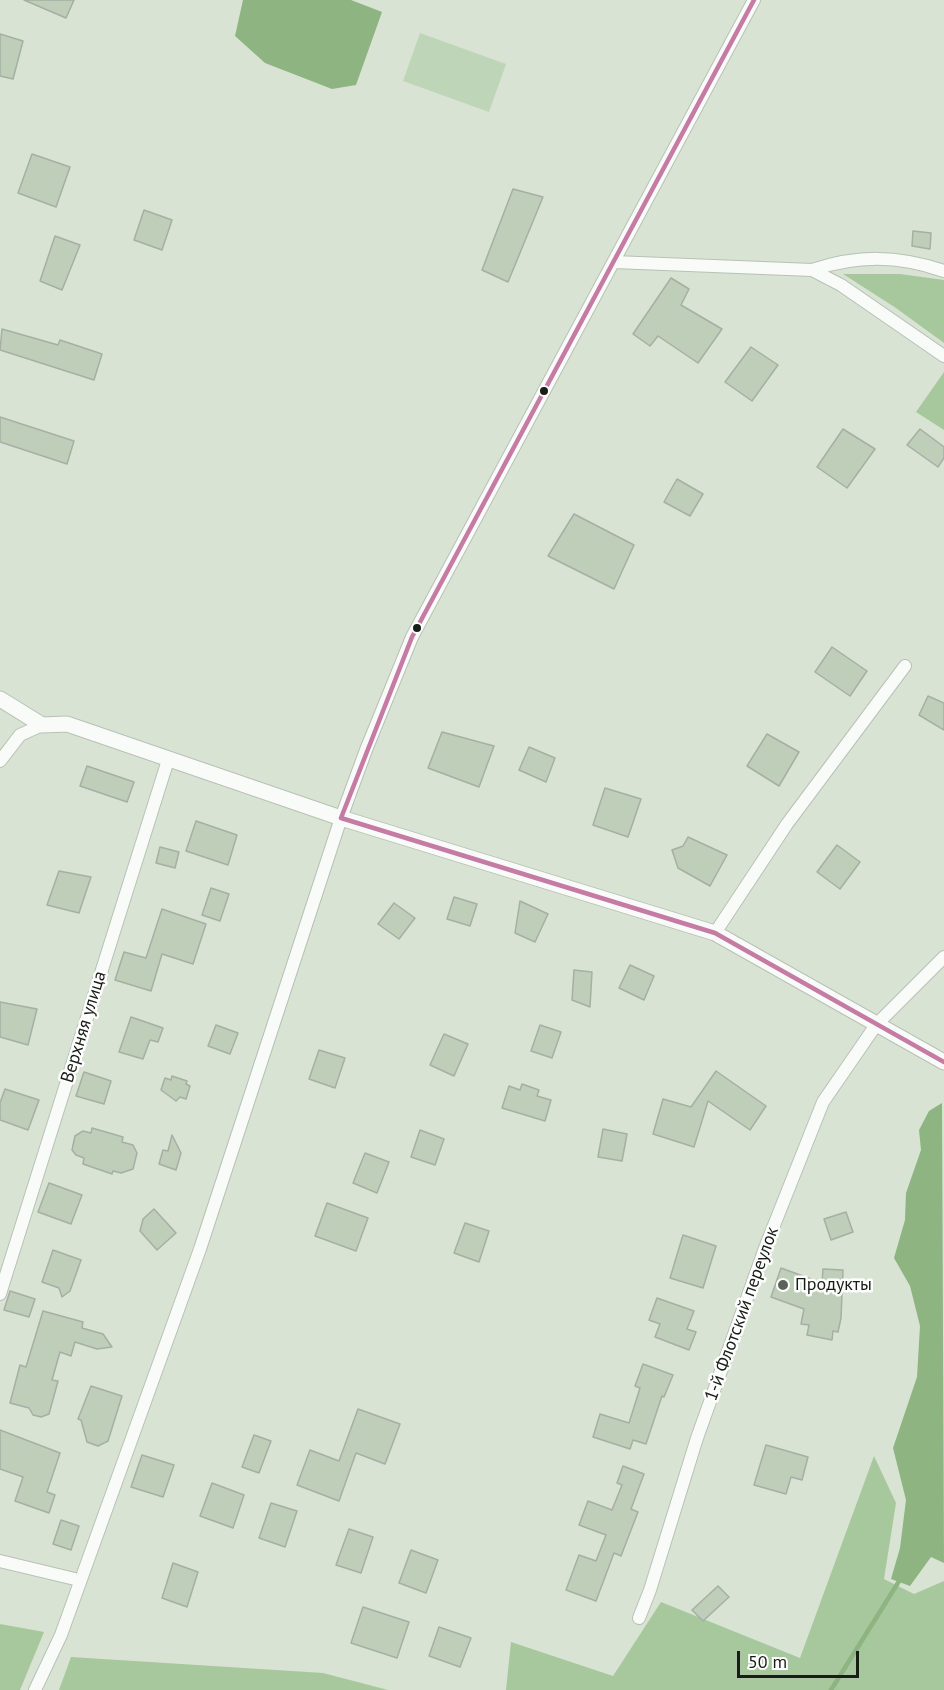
<!DOCTYPE html>
<html>
<head>
<meta charset="utf-8">
<style>
  body { margin:0 }
  #map { position:relative; width:944px; height:1690px; overflow:hidden; background:#d8e3d4; font-family:"PT Sans",sans-serif }
  canvas { display:block }
  .scale { position:absolute; left:737px; top:1651px; width:122px; height:27px; box-sizing:border-box; border:3px solid #171e15; border-top:0; padding-left:8px; font-size:18px; line-height:21px; white-space:nowrap; color:#171e15; -webkit-text-stroke:4px #fff; paint-order:stroke }
</style>
</head>
<body>
<div id="map">
<canvas width="944" height="1690"></canvas>
<div class="scale">50 m</div>
</div>
<script>
const ctx = document.querySelector('canvas').getContext('2d');
ctx.lineJoin = 'round';
function fillPath(path, color) {
  ctx.fillStyle = color;
  ctx.fill(path, 'evenodd');
}
function stroke(path, color, width, dash) {
  ctx.strokeStyle = color;
  ctx.lineWidth = width;
  ctx.lineCap = dash ? 'butt' : 'round';
  ctx.setLineDash(dash || []);
  ctx.stroke(path);
}
function label(font, color, halo, rows, align = 'center') {
  ctx.font = font + ' "PT Sans",sans-serif';
  ctx.lineWidth = 5;
  ctx.setLineDash([]);
  ctx.textBaseline = 'middle';
  ctx.strokeStyle = halo;
  ctx.fillStyle = color;
  for (const [text, x, y, turn = 0] of rows) {
    ctx.save();
    ctx.translate(x, y);
    ctx.rotate((+turn || 0) * Math.PI / 180);
    ctx.textAlign = isNaN(turn) ? turn : align;
    if (halo) ctx.strokeText(text, 0, 0);
    ctx.fillText(text, 0, 0);
    ctx.restore();
  }
}
const green = new Path2D(`
  M 420,33 L 506,64 L 489,112 L 403,81 Z`);
const forest = new Path2D(`
  M 843,274 L 900,274 L 944,280 L 944,343 L 896,308 Z
  M 944,372 L 944,430 L 916,412 Z
  M 874,1456 L 896,1503 L 884,1579 L 914,1594 L 944,1581 L 944,1690 L 506,1690 L 511,1642 L 613,1676 L 661,1602 L 800,1658 Z
  M 0,1624 L 44,1632 L 20,1690 L 0,1690 Z
  M 71,1657 L 323,1673 L 388,1690 L 59,1690 Z`);
const water = new Path2D(`
  M 243,0 L 351,0 L 382,12 L 356,85 L 332,89 L 265,63 L 235,36 Z
  M 942,1103 L 944,1563 L 931,1557 L 910,1586 L 891,1579 L 900,1548 L 906,1500 L 893,1448 L 917,1377 L 920,1326 L 910,1286 L 894,1258 L 905,1220 L 906,1193 L 921,1150 L 919,1130 L 929,1111 Z`);
const stream = new Path2D(`
  M 831,1690 L 901,1578`);
const building = new Path2D(`
  M 24,0 L 74,0 L 66,18 Z
  M 0,34 L 23,41 L 13,79 L 0,76 Z
  M 32,154 L 70,167 L 56,207 L 18,193 Z
  M 513,189 L 543,197 L 508,282 L 482,270 Z
  M 144,210 L 172,220 L 162,250 L 134,240 Z
  M 913,231 L 931,233 L 930,249 L 912,246 Z
  M 55,236 L 80,245 L 62,290 L 40,281 Z
  M 671,278 L 689,289 L 681,305 L 722,329 L 698,363 L 658,336 L 650,346 L 633,334 Z
  M 2,329 L 58,345 L 60,340 L 102,354 L 94,380 L 0,350 Z
  M 751,347 L 778,365 L 752,401 L 725,382 Z
  M 0,417 L 74,441 L 67,464 L 0,442 Z
  M 843,429 L 875,449 L 847,488 L 817,467 Z
  M 920,429 L 944,447 L 944,458 L 938,467 L 907,445 Z
  M 677,479 L 703,494 L 690,516 L 664,502 Z
  M 574,514 L 634,545 L 614,589 L 548,556 Z
  M 832,647 L 867,671 L 850,696 L 815,672 Z
  M 928,696 L 944,703 L 944,730 L 919,715 Z
  M 442,732 L 494,746 L 479,787 L 428,768 Z
  M 767,734 L 799,752 L 779,786 L 747,766 Z
  M 529,747 L 555,758 L 546,782 L 519,770 Z
  M 87,766 L 134,782 L 127,802 L 80,786 Z
  M 605,788 L 641,799 L 628,837 L 593,825 Z
  M 196,821 L 237,835 L 228,865 L 186,851 Z
  M 688,837 L 727,855 L 710,886 L 678,868 L 672,850 L 683,846 Z
  M 837,845 L 860,862 L 840,889 L 817,872 Z
  M 160,847 L 179,852 L 175,868 L 156,863 Z
  M 59,871 L 91,877 L 79,913 L 47,905 Z
  M 211,888 L 229,894 L 220,921 L 202,915 Z
  M 454,897 L 477,904 L 470,926 L 447,919 Z
  M 520,901 L 548,914 L 535,942 L 515,933 Z
  M 394,903 L 415,918 L 399,939 L 378,924 Z
  M 162,909 L 206,924 L 193,964 L 162,954 L 151,991 L 115,980 L 124,952 L 146,958 Z
  M 630,965 L 654,976 L 644,1000 L 619,988 Z
  M 574,970 L 592,972 L 590,1007 L 572,1000 Z
  M 0,1002 L 37,1009 L 28,1045 L 0,1037 Z
  M 131,1017 L 163,1028 L 158,1042 L 150,1040 L 143,1059 L 119,1052 Z
  M 216,1025 L 238,1033 L 230,1054 L 208,1046 Z
  M 540,1025 L 561,1032 L 552,1058 L 531,1051 Z
  M 444,1034 L 468,1044 L 454,1076 L 430,1065 Z
  M 319,1050 L 345,1058 L 335,1088 L 309,1079 Z
  M 716,1071 L 766,1106 L 750,1130 L 708,1101 L 694,1147 L 653,1134 L 663,1099 L 691,1107 Z
  M 84,1072 L 111,1081 L 104,1104 L 76,1096 Z
  M 172,1076 L 187,1081 L 186,1084 L 190,1086 L 186,1099 L 180,1097 L 176,1101 L 161,1090 L 165,1078 L 171,1080 Z
  M 522,1084 L 539,1090 L 537,1096 L 551,1100 L 545,1121 L 502,1108 L 509,1086 L 520,1090 Z
  M 5,1089 L 39,1100 L 28,1130 L 0,1120 L 0,1103 Z
  M 92,1128 L 123,1137 L 122,1142 L 133,1145 L 137,1153 L 133,1169 L 121,1173 L 113,1171 L 112,1174 L 83,1164 L 84,1158 L 76,1155 L 72,1150 L 75,1136 L 83,1131 L 91,1133 Z
  M 603,1129 L 627,1134 L 622,1161 L 598,1157 Z
  M 420,1130 L 444,1139 L 435,1165 L 411,1157 Z
  M 172,1135 L 181,1153 L 176,1170 L 159,1164 L 163,1150 L 168,1151 Z
  M 365,1153 L 389,1162 L 377,1193 L 353,1183 Z
  M 49,1183 L 82,1195 L 71,1224 L 38,1212 Z
  M 327,1203 L 368,1218 L 356,1251 L 315,1236 Z
  M 154,1209 L 176,1233 L 157,1250 L 140,1231 L 143,1219 Z
  M 846,1212 L 853,1232 L 831,1240 L 824,1219 Z
  M 465,1223 L 489,1231 L 479,1262 L 454,1253 Z
  M 683,1235 L 716,1246 L 703,1288 L 670,1278 Z
  M 53,1250 L 81,1260 L 70,1291 L 62,1297 L 59,1288 L 42,1282 Z
  M 781,1268 L 822,1283 L 823,1269 L 843,1270 L 841,1318 L 838,1332 L 833,1331 L 832,1340 L 807,1335 L 809,1325 L 801,1324 L 804,1309 L 771,1297 Z
  M 10,1291 L 35,1299 L 29,1317 L 4,1310 Z
  M 657,1298 L 694,1311 L 687,1329 L 696,1332 L 689,1350 L 655,1337 L 660,1324 L 649,1320 Z
  M 43,1311 L 83,1322 L 82,1328 L 103,1334 L 112,1347 L 97,1349 L 75,1342 L 71,1356 L 60,1352 L 52,1380 L 58,1381 L 49,1414 L 41,1417 L 33,1415 L 29,1408 L 10,1403 L 20,1365 L 26,1367 Z
  M 643,1364 L 673,1375 L 664,1397 L 662,1396 L 646,1444 L 633,1440 L 630,1449 L 593,1437 L 600,1414 L 629,1423 L 640,1388 L 635,1386 Z
  M 91,1386 L 122,1396 L 108,1441 L 98,1446 L 87,1442 L 81,1420 L 78,1419 Z
  M 358,1409 L 400,1424 L 385,1464 L 356,1453 L 339,1501 L 297,1485 L 310,1450 L 339,1461 Z
  M 0,1430 L 60,1453 L 47,1492 L 55,1495 L 49,1513 L 15,1501 L 23,1477 L 0,1469 Z
  M 254,1435 L 271,1441 L 259,1473 L 242,1467 Z
  M 766,1445 L 808,1457 L 802,1480 L 791,1477 L 786,1494 L 754,1485 Z
  M 142,1455 L 174,1465 L 163,1497 L 131,1487 Z
  M 623,1466 L 644,1474 L 631,1509 L 638,1512 L 621,1556 L 614,1553 L 596,1601 L 566,1590 L 579,1555 L 596,1561 L 606,1535 L 579,1525 L 588,1501 L 612,1510 L 622,1485 L 617,1483 Z
  M 212,1483 L 244,1495 L 233,1528 L 200,1516 Z
  M 271,1503 L 297,1511 L 285,1547 L 259,1538 Z
  M 61,1520 L 79,1526 L 71,1550 L 53,1544 Z
  M 349,1529 L 373,1537 L 361,1573 L 336,1565 Z
  M 411,1550 L 438,1560 L 426,1593 L 399,1583 Z
  M 173,1563 L 198,1572 L 187,1607 L 162,1598 Z
  M 718,1586 L 729,1597 L 703,1621 L 692,1610 Z
  M 363,1607 L 409,1622 L 397,1658 L 351,1643 Z
  M 439,1627 L 471,1638 L 460,1667 L 429,1656 Z`);
const minor = new Path2D(`
  M 614,262 L 812,270 L 841,285 L 944,356
  M 812,270 C 858,255 897,255 944,271
  M 0,761 L 20,735 L 42,725
  M 715,933 L 787,824 L 905,666
  M 0,1294 L 168,760
  M 0,1561 L 79,1580
  M 639,1618 L 650,1590 L 697,1438 L 765,1248 L 823,1102 L 876,1025 L 944,957
  M 35,1690 L 61,1635 L 200,1249 L 341,818 L 366,750 L 412,637 L 754,0`);
const tertiary = new Path2D(`
  M 0,699 L 42,725 L 67,724 L 341,818 L 715,933 L 944,1062`);
const bus1 = new Path2D(`
  M 341,818 L 412,637 L 754,0
  M 341,818 L 715,933 L 944,1062`);
const markers = [
  [544,391,5,"#171e15"],
  [417,628,5,"#171e15"],
  [783,1285,6,"#5b6358"]
];
const streetNames = [
  ["Верхняя улица",84,1027,-73],
  ["1-й Флотский переулок",742,1314,-70]
];
const poiNames = [
  ["Продукты",795,1285]
];
fillPath(green, '#bed6b7');
fillPath(forest, '#a6c89c');
fillPath(water, '#8db481');
stroke(stream, '#8db481', 4.5);
fillPath(building, '#beceb9');
stroke(building, '#a6afa3', 1.5);
stroke(minor, '#b8c1b5', 14);
stroke(tertiary, '#b8c1b5', 17);
stroke(minor, '#f9fbf9', 12);
stroke(tertiary, '#f9fbf9', 15);
stroke(bus1, '#c57ba3', 4.5);
for (const [x, y, r, color] of markers) {
  const dot = new Path2D();
  dot.arc(x, y, r, 0, 2 * Math.PI);
  ctx.fillStyle = color;
  ctx.fill(dot);
  stroke(dot, '#fff', 2);
}
label('18px', '#171e15', '#fff', streetNames);
label('18px', '#171e15', '#fff', poiNames, 'left');
</script>
</body>
</html>
